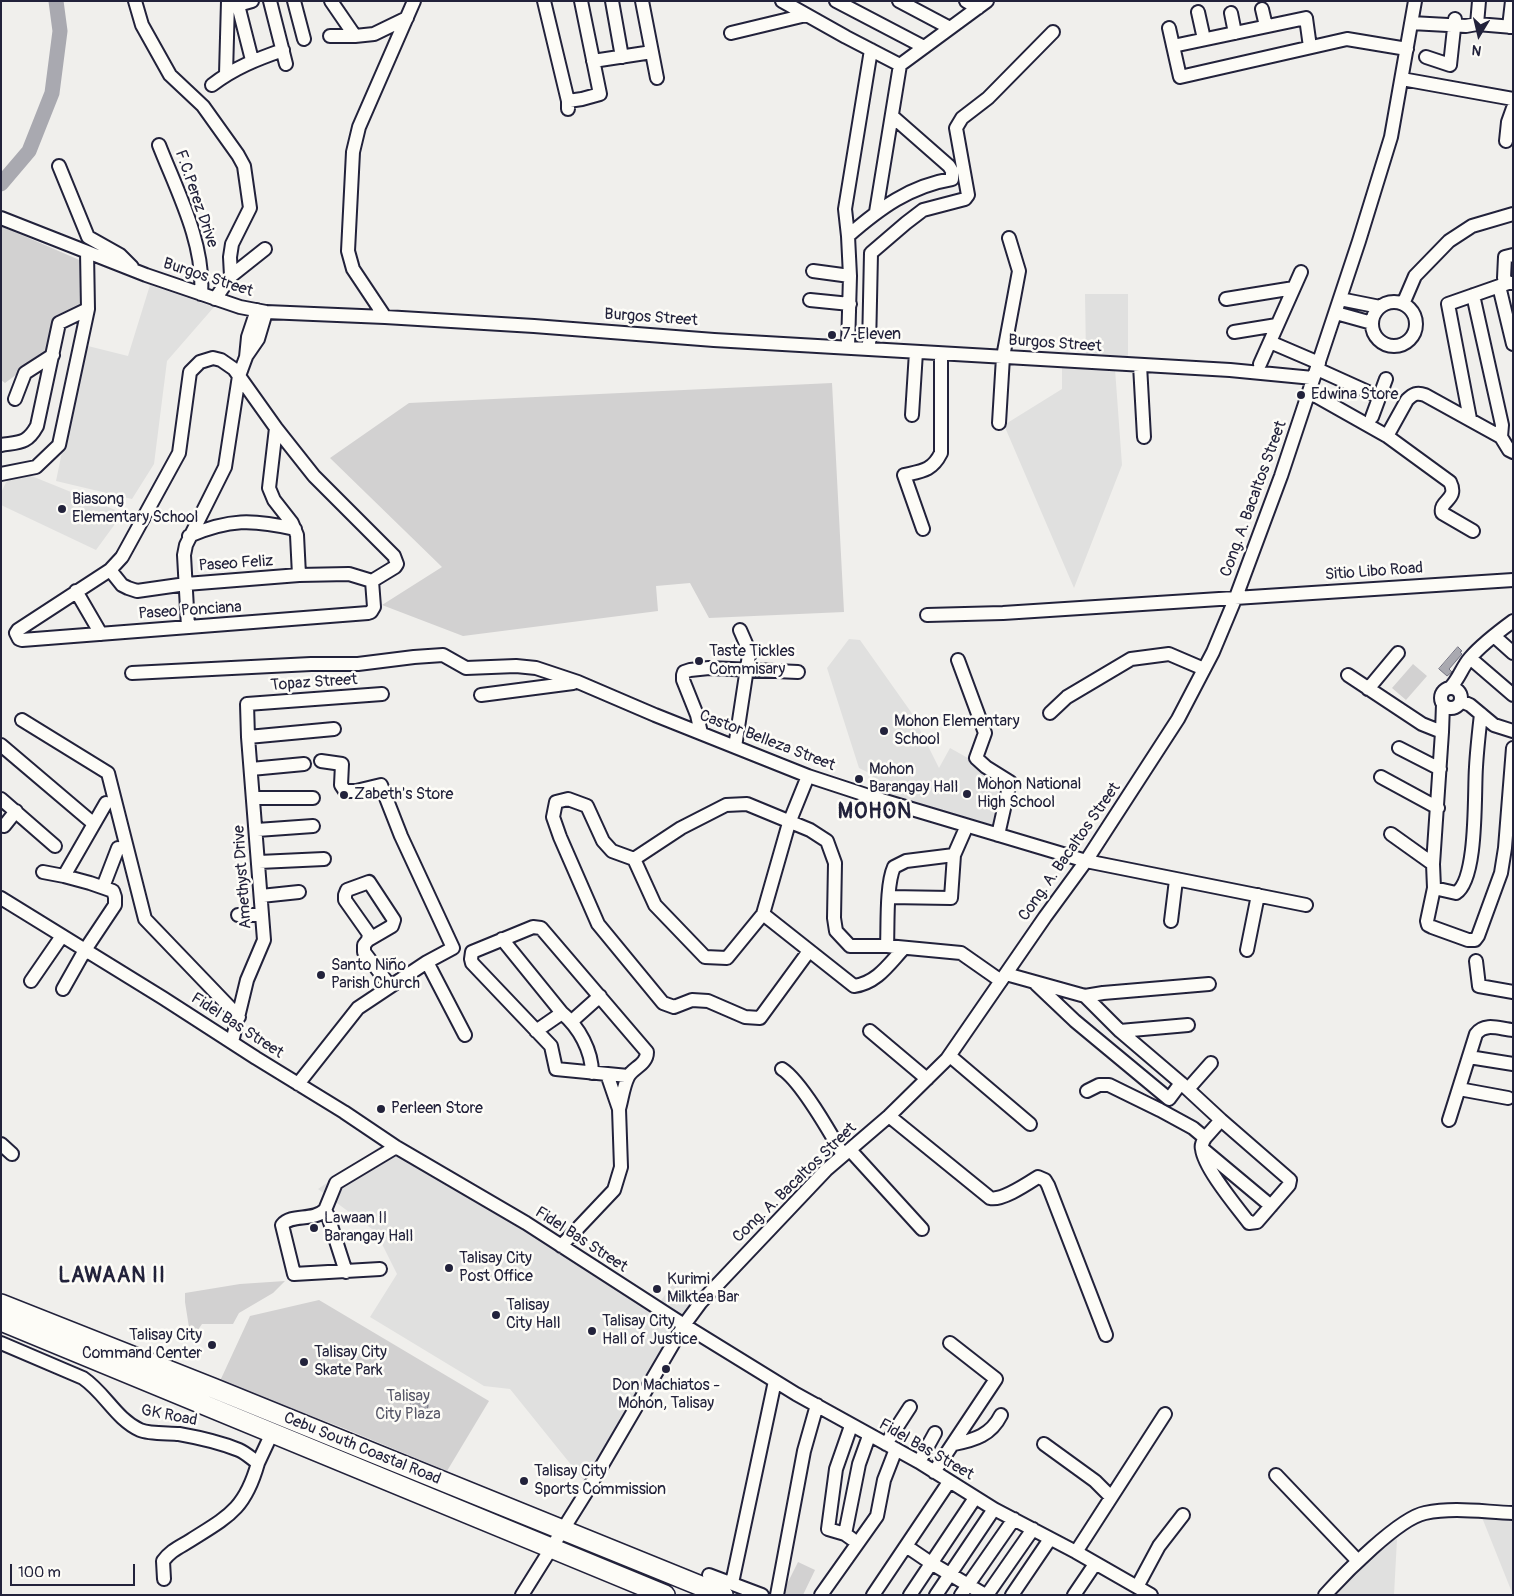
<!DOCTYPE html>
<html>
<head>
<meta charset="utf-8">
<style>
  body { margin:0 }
  #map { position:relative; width:1514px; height:1596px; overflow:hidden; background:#f0efec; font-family:Pangolin,sans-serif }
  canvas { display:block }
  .frame { position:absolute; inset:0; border:2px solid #22223b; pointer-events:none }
  .north { position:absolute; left:1454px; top:10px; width:50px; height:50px; -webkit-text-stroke:4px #fdfcf7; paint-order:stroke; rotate:189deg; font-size:14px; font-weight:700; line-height:20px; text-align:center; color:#22223b }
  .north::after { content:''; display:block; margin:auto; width:18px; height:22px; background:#22223b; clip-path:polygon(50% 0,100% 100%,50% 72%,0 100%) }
  .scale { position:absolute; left:10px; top:1564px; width:125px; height:22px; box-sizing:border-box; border:2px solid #22223b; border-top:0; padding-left:6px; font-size:15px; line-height:18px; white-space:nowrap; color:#22223b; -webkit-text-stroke:4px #fdfcf7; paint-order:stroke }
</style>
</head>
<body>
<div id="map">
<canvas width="1514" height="1596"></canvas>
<div class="frame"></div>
<div class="north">N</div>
<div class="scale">100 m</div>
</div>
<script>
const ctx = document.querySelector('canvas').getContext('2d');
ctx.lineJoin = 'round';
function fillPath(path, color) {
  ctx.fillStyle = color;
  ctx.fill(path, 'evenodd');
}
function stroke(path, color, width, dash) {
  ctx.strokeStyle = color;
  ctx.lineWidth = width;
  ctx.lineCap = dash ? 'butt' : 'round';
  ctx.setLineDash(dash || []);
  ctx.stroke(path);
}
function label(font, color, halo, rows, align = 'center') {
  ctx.font = font + ' Pangolin,sans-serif';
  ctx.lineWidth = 5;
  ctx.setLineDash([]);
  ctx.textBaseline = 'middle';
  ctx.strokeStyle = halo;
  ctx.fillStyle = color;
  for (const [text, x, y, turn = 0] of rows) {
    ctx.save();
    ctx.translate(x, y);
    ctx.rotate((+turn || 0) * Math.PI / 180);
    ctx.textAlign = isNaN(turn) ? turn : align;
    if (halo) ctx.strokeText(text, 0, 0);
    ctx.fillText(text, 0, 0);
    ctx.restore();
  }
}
const built = new Path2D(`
  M 150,285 L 214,307 L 167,361 L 154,464 L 132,499 L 56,481 L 84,345 L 128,356 Z
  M 1085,294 L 1128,294 L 1128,360 L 1086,356 Z
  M 1062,366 L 1115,369 L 1122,465 L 1074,588 L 1004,425 L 1062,389 Z
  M 29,475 L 123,513 L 96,550 L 1,505 L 1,493 L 8,478 Z
  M 849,639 L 860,640 L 911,712 L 939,768 L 950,748 L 1007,780 L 994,830 L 867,792 L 873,775 L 859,768 L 827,668 Z
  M 385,1143 L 676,1325 L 585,1482 L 510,1389 L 484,1386 L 370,1317 L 397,1274 L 376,1232 L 318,1189 Z
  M 676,1279 L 699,1296 L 683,1318 L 660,1302 Z
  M 1513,1514 L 1513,1595 L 1481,1515 Z
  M 1397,1539 L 1394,1595 L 1330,1595 L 1386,1541 Z`);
const green = new Path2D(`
  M 1,226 L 84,262 L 84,305 L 56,317 L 51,349 L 5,383 L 1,380 Z
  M 832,383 L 844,612 L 709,618 L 690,583 L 656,586 L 658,611 L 463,636 L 382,605 L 442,567 L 330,458 L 409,403 Z
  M 1413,664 L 1427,676 L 1406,700 L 1392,688 Z
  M 285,1281 L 273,1293 L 239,1313 L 233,1324 L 202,1324 L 191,1340 L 185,1302 L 185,1293 L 240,1284 Z
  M 319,1300 L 489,1401 L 447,1471 L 343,1428 L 220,1381 L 250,1316 Z
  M 798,1562 L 815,1570 L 803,1595 L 788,1595 L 783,1592 Z`);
const water = new Path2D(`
  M 1458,647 L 1462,651 L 1460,652 L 1462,654 L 1449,669 L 1452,672 L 1447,676 L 1439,669 Z
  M410 1406a9 9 0 1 1 18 0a9 9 0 1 1-18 0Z`);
const river = new Path2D(`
  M 1,184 L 29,151 L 52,93 L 60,31 L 56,1`);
const minor = new Path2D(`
  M 135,1 L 142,25 L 170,75 L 203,106 L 238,155 L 244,166 L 250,208 L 232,244 L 230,257 L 231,276
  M 270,1 L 286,64
  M 294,1 L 304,39
  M 331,1 L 355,36
  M 544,1 L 568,101 L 568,109
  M 612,1 L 622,57
  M 642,1 L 657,78
  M 782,1 L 846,37 L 900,65
  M 836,1 L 924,47
  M 899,1 L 950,28
  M 966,1 L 978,8
  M 238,5 L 252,60
  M 231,7 L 252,1
  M 1262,9 L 1266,26
  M 1198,12 L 1204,39
  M 1231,13 L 1235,33
  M 1411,23 L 1466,26 L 1477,24 L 1513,27
  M 1477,24 L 1479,1
  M 1509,27 L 1512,1
  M 1169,28 L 1180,77 L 1347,39 L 1407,49
  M 731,33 L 806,15
  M 330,36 L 355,36 L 374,34 L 407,18
  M 1173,46 L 1306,18 L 1310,47
  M 1426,57 L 1450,65 L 1455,19
  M 593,61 L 652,52
  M 226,74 L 228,1
  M 1402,79 L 1513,99
  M 212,85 C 234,68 257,59 283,50
  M 568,101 L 582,99 L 600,94 L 581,1
  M 1506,141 L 1508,122 L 1513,108
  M 159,145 C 177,191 205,244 201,294
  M 59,166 L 88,237 L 120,255 L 132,267
  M 876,212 L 900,65 L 987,1
  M 1,218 L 146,275 L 240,307 L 266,312 L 385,317 L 534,326 L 714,340 L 1230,370 L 1313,378
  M 848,236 C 880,208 910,186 952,179 L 952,171 L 949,166 L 892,116
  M 813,271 L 850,276
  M 1508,283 L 1504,278 L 1505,257 L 1513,255
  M 1499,286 L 1513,344
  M 1473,295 L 1502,425 L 1501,437
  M 215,299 L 231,276 L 265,249
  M 1226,299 L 1294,288
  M 1340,299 L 1380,307
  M 810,300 L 850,304
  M1372 324a22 22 0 1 1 44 0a22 22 0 1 1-44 0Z
  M 1403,304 L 1415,276 L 1449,241 L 1472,226 L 1513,214
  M 1336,313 L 1372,323
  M 385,317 L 353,269 L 348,251 L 353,152 L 359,127 L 414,1
  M 1234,332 L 1277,325
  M 1270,342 L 1319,363
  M 848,347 L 850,276 L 848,236 L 845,209 L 871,50
  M 869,348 L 871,253 L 906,223 L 923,210 L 965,199 L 968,195 L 956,128 L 962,118 L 988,98 L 1053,32
  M 247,355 L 258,339 L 266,312
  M 213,358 L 221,360 L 234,369 L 276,428 L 314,476 L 394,556 L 397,564 L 395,567 L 372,581 L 374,607 L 371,612 L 368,613 L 22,640 L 19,639 L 16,633 L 18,630 L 110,570 L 122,557 L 179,453 L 190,372 L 200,362 Z
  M 1260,364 L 1301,272
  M 1140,365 L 1144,437
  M 1317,369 L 1379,397
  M 1309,392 L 1387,436 L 1450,482 C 1459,500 1439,500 1442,513 L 1473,531
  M 15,399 L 25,373 L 53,355
  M 912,415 L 916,352
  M 1372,417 L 1386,379
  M 1470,419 L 1448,304 L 1508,283 L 1513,283
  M 999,423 L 1003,357 L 1019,271 L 1009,238
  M 276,428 L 269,488 L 274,500 L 292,523 L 297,535 L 299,575
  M 1387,436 L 1407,400 C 1413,394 1417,392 1425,395 L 1501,437 L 1509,450 L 1513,452
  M 1,445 C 20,442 27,444 37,426 L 59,323 L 88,309
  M 1,474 L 36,467 L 59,445 L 88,309 L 87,252
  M 923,529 L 904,475 C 922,471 932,471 941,453 L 941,354
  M 189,536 C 229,519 252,519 295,529
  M 110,570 L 122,585 L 128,588 L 137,591 L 186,584 L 299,575 L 349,574 L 372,581
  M 76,591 L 101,634
  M 927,615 L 1003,613 L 1513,580
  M 188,627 L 184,555 L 186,545 L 225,467 L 239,376 L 246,357 L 248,337 L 257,310
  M 1494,636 L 1513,653
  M 1470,658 L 1513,695
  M 958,660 L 985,733 L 976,758 L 986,767 L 1010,782 L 998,835
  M 132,673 L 311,664 L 358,664 L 414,657 L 443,655 L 466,668 L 516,666 L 536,668 L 578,682 L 655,715 L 808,776 L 875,798 L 1086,861 L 1306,905
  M 1348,675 L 1422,724 L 1442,732
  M1441 698a10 10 0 1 1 20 0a10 10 0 1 1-20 0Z
  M 1450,688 C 1459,679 1462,667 1470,658 C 1482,644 1498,632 1513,621
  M 1368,689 L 1398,653
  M 481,695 L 573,683
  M 1461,701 L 1470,705 L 1494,725 L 1513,731
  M 1443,704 L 1442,732 L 1433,864 L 1434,888 L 1427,921 L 1428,925 L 1432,927 L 1468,940 L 1475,940 L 1478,936 L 1501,873 L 1505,848 L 1513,748
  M 1050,713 L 1067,697 L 1131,659 L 1169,654 L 1204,669
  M 22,720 L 108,773 L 145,919 L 239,1017
  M 701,733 L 697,715 L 683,680 L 683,675 L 684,672 L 690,670 L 709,668 L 798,672
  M 248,737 L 334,729
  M 1,745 L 94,824
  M 735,747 L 749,655 L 747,646 L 740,630
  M 1399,748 L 1440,769
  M 251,769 L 304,764
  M 808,776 L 789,823 L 763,914 L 727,958 L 705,957 L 655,905 L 634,859 L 612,851 L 603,841 L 587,806 L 568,799 L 556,802 L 553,817 L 560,837 L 598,924 L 663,1003 L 674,1007 L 692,1000 L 708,1001 L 745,1017 L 760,1018 L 809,951
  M 1381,777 L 1438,808
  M 253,798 L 313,798
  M 1,799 L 55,846
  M 4,826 L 16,811
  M 257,830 L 313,826
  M 1391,834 L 1433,864
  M 634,859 L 681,828 L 726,805 L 747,804 L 810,830 L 827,841 L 835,863 L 834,918 L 836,931 L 850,946 L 887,946 L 961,953 L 1001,981
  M 259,862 L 324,859
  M 43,872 L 64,876
  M 103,887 L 118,848
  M 1434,888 L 1456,893 C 1478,879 1474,793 1476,767 C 1477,749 1479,732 1481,714
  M 261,896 L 299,892
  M 889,897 L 951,898 L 954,855 L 965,830
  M 1,898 L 163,998 L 256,1058 L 344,1112 L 396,1147 L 526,1223 L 684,1325 L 796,1394 L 919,1462 L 994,1509 L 1076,1552 L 1151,1595
  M 763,914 L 854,986 C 877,983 889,964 904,948
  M 238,915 L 262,915
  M 1171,921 L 1176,880
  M 502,939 L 562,1013 C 579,1027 592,1051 592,1073
  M 368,940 L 392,926 L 394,920 L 369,882 L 347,890 L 345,895 L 345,900 L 369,934 L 368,940 L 364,945 L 364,952 L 390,986
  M 887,946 C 888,925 886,885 894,867 L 906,861 L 954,855
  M 1247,950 L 1258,895
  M 1476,961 L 1479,986 L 1513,992
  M 427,962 L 465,1035
  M 1006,974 L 1085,996 L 1120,1031 L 1181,1083 L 1221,1120 L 1290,1180 L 1289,1185 L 1257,1222 L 1249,1223 C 1237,1207 1204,1168 1202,1149 C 1201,1146 1203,1141 1205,1138 L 1193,1128 L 1160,1110 L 1109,1085 L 1099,1085 L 1087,1091
  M 31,981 L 62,936
  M 1036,984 L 1075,1021 L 1169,1099 L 1181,1083
  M 63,989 L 85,950 L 115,905 L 115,897 L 113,891 L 90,883 L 64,876 L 106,803
  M 1085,996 L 1103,993 L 1209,984
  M 572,1021 L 600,996
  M 536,1031 L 562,1013
  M 870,1031 L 927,1079
  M 1120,1031 L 1188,1025
  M 232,1042 L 247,980 L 264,940 L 248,737 L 247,704 L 382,694
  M 950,1056 L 1030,1124
  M 1469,1057 L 1513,1064
  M 782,1069 C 801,1081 831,1134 843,1155
  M 298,1084 L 358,1008 L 427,962 L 453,948 L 401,836 L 381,785 L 356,791 L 345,791 L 341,785 L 342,764 L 321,761
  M 1188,1089 L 1211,1063
  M 1459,1089 L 1508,1098
  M 619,1109 C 622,1099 623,1087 628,1077 C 632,1068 647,1065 647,1052 L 541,928 L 533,927 L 472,952 L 471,959 L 472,963 L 551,1046 L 556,1069 L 628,1076
  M 889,1116 L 990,1198 C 1002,1201 1027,1184 1038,1177 L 1045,1180 L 1048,1185 L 1106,1335
  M 1449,1120 L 1476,1034 C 1485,1022 1500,1029 1513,1030
  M 1205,1138 L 1221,1120
  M 1,1144 L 12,1154
  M 850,1150 L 922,1229
  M 1204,1150 L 1271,1206
  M 325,1210 L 328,1216 L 346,1272
  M 561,1246 L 614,1190 L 621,1167 L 619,1109 L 607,1074
  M 380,1269 L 294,1274 L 282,1225 C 292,1213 312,1222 325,1210 L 336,1183 L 396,1147
  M 1,1343 L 83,1378 C 105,1393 116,1419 140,1430 C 149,1434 168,1433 179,1434 C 196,1437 222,1443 239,1450 C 246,1453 252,1459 258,1463 L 272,1433
  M 886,1444 L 910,1407
  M 954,1444 C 975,1440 991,1435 1001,1415
  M 1044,1444 L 1095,1481 L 1111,1497
  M 919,1462 L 935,1433
  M 934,1472 L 996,1379 L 950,1343
  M 1276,1475 L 1358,1561
  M 845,1534 L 828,1529 L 836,1469 L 851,1426
  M 852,1539 L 845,1534 L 859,1464 L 869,1436
  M 906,1546 L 931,1563 L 985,1595
  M 1076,1552 L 1165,1414
  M 709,1575 L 762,1595
  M 164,1579 L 163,1561 C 171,1550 180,1547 191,1540 C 229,1516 245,1509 258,1463
  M 732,1583 L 775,1381
  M 1137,1587 L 1159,1546 L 1183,1515
  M 522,1595 L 587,1491 L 684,1325 L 701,1302 L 826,1170 L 889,1116 L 947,1059 L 1045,917 L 1086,861 L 1178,719 L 1213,652 L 1236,597 L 1281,476 L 1359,241 L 1391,137 L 1415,1
  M 777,1595 L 804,1451 L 817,1405
  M 821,1595 L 877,1516 L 884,1480 L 896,1449
  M 873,1595 L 949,1482
  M 910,1595 L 975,1498
  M 936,1595 L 994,1509
  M 961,1595 L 1014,1519
  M 987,1595 L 1033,1529
  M 1012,1595 L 1050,1539
  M 1074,1595 L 1095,1564
  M 1325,1595 C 1344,1574 1399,1518 1425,1513 C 1454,1507 1483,1512 1513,1513`);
const highway = new Path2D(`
  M 1,1304 L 213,1388 L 723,1595
  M 1,1321 L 665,1595`);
const markers = [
  [832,335,5,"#22223b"],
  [1301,395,5,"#22223b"],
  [62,509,5,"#22223b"],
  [699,661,5,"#22223b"],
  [884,731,5,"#22223b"],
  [859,779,5,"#22223b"],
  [967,794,5,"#22223b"],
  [344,795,5,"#22223b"],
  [321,975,5,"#22223b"],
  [381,1109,5,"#22223b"],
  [314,1228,5,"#22223b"],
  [449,1268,5,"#22223b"],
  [657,1289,5,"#22223b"],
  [496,1315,5,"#22223b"],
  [592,1331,5,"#22223b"],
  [212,1345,5,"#22223b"],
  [304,1362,5,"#22223b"],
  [666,1369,5,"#22223b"],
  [524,1481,5,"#22223b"]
];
const streetNames = [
  ["F.C.Perez Drive",196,199,71],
  ["Burgos Street",208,278,18],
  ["Burgos Street",651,318,4],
  ["Burgos Street",1055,344,4],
  ["Cong. A. Bacaltos Street",1254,499,-70],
  ["Paseo Feliz",236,564,-4],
  ["Sitio Libo Road",1374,572,-4],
  ["Paseo Ponciana",190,611,-4],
  ["Topaz Street",314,683,-4],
  ["Castor Belleza Street",767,741,21],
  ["Cong. A. Bacaltos Street",1070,852,-55],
  ["Amethyst Drive",243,877,-94],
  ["Fidel Bas Street",237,1026,33],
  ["Cong. A. Bacaltos Street",795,1183,-44],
  ["Fidel Bas Street",581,1240,33],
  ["GK Road",169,1416,11],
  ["Cebu South Coastal Road",362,1449,22],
  ["Fidel Bas Street",926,1450,30]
];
const poiNames = [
  ["7-Eleven",842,335],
  ["Edwina Store",1311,395],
  ["Biasong",72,500],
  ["Elementary School",72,518],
  ["Taste Tickles",709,652],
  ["Commisary",709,670],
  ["Mohon Elementary",894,722],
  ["School",894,740],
  ["Mohon",869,770],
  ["Barangay Hall",869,788],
  ["Mohon National",977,785],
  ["High School",977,803],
  ["Zabeth's Store",354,795],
  ["Santo Niño",331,966],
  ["Parish Church",331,984],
  ["Perleen Store",391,1109],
  ["Lawaan II",324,1219],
  ["Barangay Hall",324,1237],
  ["Talisay City",459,1259],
  ["Post Office",459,1277],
  ["Kurimi",667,1280],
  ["Milktea Bar",667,1298],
  ["Talisay",506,1306],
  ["City Hall",506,1324],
  ["Talisay City",602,1322],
  ["Hall of Justice",602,1340],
  ["Talisay City",202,1336,"right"],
  ["Command Center",202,1354,"right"],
  ["Talisay City",314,1353],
  ["Skate Park",314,1371],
  ["Don Machiatos -",666,1386,"center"],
  ["Mohon, Talisay",666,1404,"center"],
  ["Talisay City",534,1472],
  ["Sports Commission",534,1490]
];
const parkNames = [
  ["Talisay",408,1397],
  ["City Plaza",408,1415]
];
const districtNames = [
  ["MOHON",875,813],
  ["LAWAAN II",112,1277]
];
fillPath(built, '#e0e0df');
fillPath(green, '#d2d1d1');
fillPath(water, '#a9a9b0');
stroke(water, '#737381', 1);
stroke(river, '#a9a9b0', 15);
stroke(minor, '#22223b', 16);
stroke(highway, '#22223b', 22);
stroke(minor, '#fdfcf7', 12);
stroke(highway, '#fdfcf7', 19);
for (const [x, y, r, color] of markers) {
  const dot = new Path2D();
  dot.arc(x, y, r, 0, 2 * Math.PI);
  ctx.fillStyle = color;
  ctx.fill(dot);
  stroke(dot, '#fdfcf7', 2);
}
label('16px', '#22223b', '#fdfcf7', streetNames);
label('16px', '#22223b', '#fdfcf7', poiNames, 'left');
label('16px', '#575768', '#fdfcf7', parkNames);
ctx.letterSpacing = '1px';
label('bold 21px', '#22223b', '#fdfcf7', districtNames);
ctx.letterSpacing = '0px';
</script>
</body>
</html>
